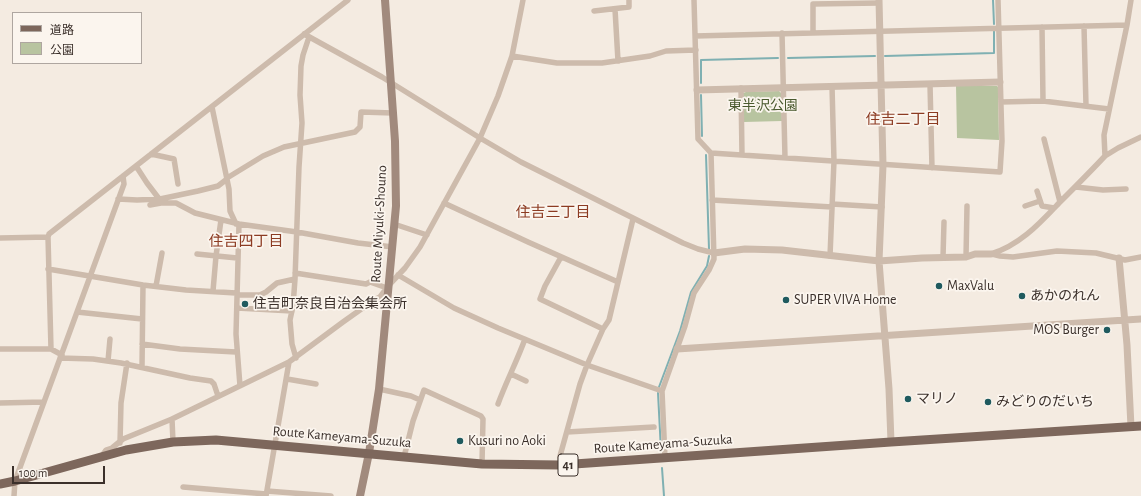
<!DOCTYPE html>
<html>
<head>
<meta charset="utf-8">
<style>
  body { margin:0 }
  #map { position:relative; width:1141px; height:496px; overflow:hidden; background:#f4ebe1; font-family:"Alegreya Sans","Noto Sans JP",sans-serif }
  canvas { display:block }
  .legend { position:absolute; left:12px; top:12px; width:130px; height:52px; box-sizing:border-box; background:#fbf5ee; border:1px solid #aea6a0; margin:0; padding:5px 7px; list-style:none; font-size:12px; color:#3b302b }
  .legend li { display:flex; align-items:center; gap:8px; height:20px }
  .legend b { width:20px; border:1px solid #aea6a0 }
  .scale { position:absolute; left:12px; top:466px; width:93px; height:18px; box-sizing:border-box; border:2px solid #3b302b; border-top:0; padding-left:5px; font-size:12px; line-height:14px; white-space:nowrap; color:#3b302b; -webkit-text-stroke:3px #fbf5ee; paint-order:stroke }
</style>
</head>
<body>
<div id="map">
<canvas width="1141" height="496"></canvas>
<ul class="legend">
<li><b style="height:5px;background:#7d675c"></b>道路</li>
<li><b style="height:11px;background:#b8c4a0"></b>公園</li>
</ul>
<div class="scale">100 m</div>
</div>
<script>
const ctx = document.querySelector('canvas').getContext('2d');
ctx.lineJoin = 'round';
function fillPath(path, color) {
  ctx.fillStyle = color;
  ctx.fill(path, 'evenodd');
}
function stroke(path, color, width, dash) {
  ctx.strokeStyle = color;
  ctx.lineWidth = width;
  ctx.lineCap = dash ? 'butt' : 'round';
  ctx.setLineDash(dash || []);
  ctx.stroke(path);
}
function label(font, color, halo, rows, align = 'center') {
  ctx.font = font + ' "Alegreya Sans","Noto Sans JP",sans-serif';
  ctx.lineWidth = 3.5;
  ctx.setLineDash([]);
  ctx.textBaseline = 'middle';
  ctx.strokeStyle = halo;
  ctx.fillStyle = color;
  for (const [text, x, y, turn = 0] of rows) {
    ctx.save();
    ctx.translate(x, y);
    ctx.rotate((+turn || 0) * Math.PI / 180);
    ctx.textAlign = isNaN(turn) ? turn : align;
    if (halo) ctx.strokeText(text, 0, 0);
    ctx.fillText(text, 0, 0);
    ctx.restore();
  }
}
const green = new Path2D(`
  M 956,86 L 997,86 L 998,87 L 999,140 L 957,138 Z
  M 779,91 L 781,93 L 782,121 L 744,122 L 743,93 L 746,92 Z`);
const stream = new Path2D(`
  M 993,0 L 994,24
  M 885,56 L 994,53 L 994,31
  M 788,58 L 875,56
  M 701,83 L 701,60 L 778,58
  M 701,95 L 702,136
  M 706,155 L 709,249
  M 659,387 L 680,331 L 691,292 L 707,266 L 709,256
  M 658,393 L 661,451
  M 662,468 L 664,496`);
const minor = new Path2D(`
  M 615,9 L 618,61
  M 594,11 L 629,7 L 629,0
  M 1084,26 L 1086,106
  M 1042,27 L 1043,101
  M 782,33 L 785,158
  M 813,33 L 813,4 L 879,3
  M 304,34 L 382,77 L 480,138 L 521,162 L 683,243 L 698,249 L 714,253
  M 695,36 L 1127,25
  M 512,56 L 557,63 L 602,63 L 650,56 L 666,51 L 696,50
  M 930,84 L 932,168
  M 741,88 L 742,155
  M 1001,102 L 1043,101 L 1109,109
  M 212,107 L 229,189 L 230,211 L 236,224
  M 1044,139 L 1060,202
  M 711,153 L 1000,172 L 1002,141 L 998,0
  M 151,154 L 174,159 L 178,184
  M 1105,156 L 1104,135 L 1127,25 L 1131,0
  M 136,166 L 147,183 L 160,200
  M 227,178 L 263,156 L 284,147 L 355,132 L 360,127 L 361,112 L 393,113
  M 1076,187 L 1103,190 L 1126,189
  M 1037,191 L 1042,206 L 1054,208
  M 118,199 L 137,200 L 160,199 L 198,191 L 218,186 L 227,179
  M 712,200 L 832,207
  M 444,203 L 528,242 L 618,282
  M 832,204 L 882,207
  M 150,205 L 161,203 L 176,203 L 195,213 L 239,224 L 297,232 L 358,243 L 393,247
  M 1025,206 L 1040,201
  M 239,224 L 236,334 L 240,386
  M 394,224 L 427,235
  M 48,237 L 51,349
  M 0,238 L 48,237 L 49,234 L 348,0
  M 197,254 L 237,258
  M 991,254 C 1020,245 1039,224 1059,203 C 1075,187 1090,172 1105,156 L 1118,148 L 1141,137
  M 992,254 L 1000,256 L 1013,257 L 1057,251 L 1096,253 L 1125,260 L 1141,257
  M 830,256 L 834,161 L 832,86
  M 561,257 L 545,286 L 540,299 L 603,329
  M 943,257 L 944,222
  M 966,257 L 967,206
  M 48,269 L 143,285 L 186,290 L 236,293
  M 295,273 L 366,284 L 370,282 L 387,288
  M 398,275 L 454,308 L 498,328 L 587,365 L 603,329 L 609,320 L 633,219
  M 156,286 L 162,253
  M 213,291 L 216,256 L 221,220
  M 237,295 L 260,295 L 266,292 L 277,283 L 295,279
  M 237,308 L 292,311
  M 77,312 L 142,319
  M 142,344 L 180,349 L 236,352
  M 0,349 L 51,349 L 62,355
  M 60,358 L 93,359 L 121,363 L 190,378 L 211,381 L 214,384 L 218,396
  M 296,358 L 292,344 L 290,320 L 293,306 L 295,279 L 299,167 L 302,123 L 300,95 L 301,66 L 303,55 L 309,37
  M 108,361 L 110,339
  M 142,367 L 143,285
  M 511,374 L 526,381
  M 287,379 L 316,384
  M 379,389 L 411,396 L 420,400
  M 0,403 L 44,402
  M 498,404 C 506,382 517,361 525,339
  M 172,419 L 173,442
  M 567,432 L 654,427
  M 120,443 L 121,403 L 127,363
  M 101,457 L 106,450 L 112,448 L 123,439 L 172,419 L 289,362 L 343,322 L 374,300 L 380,297 L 389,285 L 405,268 L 420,247 L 480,138 L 498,96 L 512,56 L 523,0
  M 404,457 L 413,421 L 424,390 L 481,416 L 483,419 L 482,464
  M 665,458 L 662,391 L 685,326 L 694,293 L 709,270 L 714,259 L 711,153 L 698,139 L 694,0
  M 560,465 L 560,456 L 580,384 L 587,365 L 662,391
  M 183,487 L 266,494
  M 267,491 L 331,496
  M 14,496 L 15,481 L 124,184 L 123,176
  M 266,496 L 289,362`);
const tertiary = new Path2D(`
  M 879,0 L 883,165 L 879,261 L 889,389 L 891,442
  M 697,90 L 1000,82
  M 714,253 L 745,249 L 782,250 L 879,261 L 922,258 L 966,257 L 975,254 L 991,254
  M 1119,258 L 1127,345 L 1131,427
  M 677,349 L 1141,319`);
const secondary = new Path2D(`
  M 360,496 L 369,453 L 379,389 L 396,206 L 395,141 L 385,0`);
const primary = new Path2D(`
  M 0,484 L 15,481 L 126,450 L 173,442 L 216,440 L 482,464 L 560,465 L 891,442 L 1141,426`);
const markers = [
  [939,286,4,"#1f5a5e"],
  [1022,296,4,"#1f5a5e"],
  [786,300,4,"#1f5a5e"],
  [245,304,4,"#1f5a5e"],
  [1107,330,4,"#1f5a5e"],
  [908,399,4,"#1f5a5e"],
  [988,402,4,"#1f5a5e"],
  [460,441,4,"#1f5a5e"]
];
const shields = [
  [568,465,20]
];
const shieldNames = [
  ["41",568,465]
];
const parkNames = [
  ["東半沢公園",763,106]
];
const streetNames = [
  ["Route Miyuki-Shouno",379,224,-87],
  ["Route Kameyama-Suzuka",342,437,5],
  ["Route Kameyama-Suzuka",663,444,-4]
];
const poiNames = [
  ["MaxValu",947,286],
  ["あかのれん",1030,296],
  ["SUPER VIVA Home",794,300],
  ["住吉町奈良自治会集会所",253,304],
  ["MOS Burger",1099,330,"right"],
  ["マリノ",916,399],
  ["みどりのだいち",996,402],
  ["Kusuri no Aoki",468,441]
];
const neighbourhoodNames = [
  ["住吉二丁目",903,119],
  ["住吉三丁目",553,212],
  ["住吉四丁目",246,241]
];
fillPath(green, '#b8c4a0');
stroke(stream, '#7fb0b2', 2);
stroke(minor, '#cdbbac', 5.5);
stroke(tertiary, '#cdbbac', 7);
stroke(secondary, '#a18a7d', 8);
stroke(primary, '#7d675c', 9);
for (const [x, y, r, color] of markers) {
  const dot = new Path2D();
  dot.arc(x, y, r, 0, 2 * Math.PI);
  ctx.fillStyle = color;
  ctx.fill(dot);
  stroke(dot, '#fbf5ee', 1.5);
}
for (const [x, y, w] of shields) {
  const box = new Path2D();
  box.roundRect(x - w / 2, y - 11, w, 22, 3);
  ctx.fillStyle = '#fbf5ee';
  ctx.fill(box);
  stroke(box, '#3b302b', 1);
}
label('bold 13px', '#3b302b', null, shieldNames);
label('14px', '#4a5a2e', '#fbf5ee', parkNames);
label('14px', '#3b302b', '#fbf5ee', streetNames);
label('14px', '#3b302b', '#fbf5ee', poiNames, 'left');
label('15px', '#8c3b22', '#fbf5ee', neighbourhoodNames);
</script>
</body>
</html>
